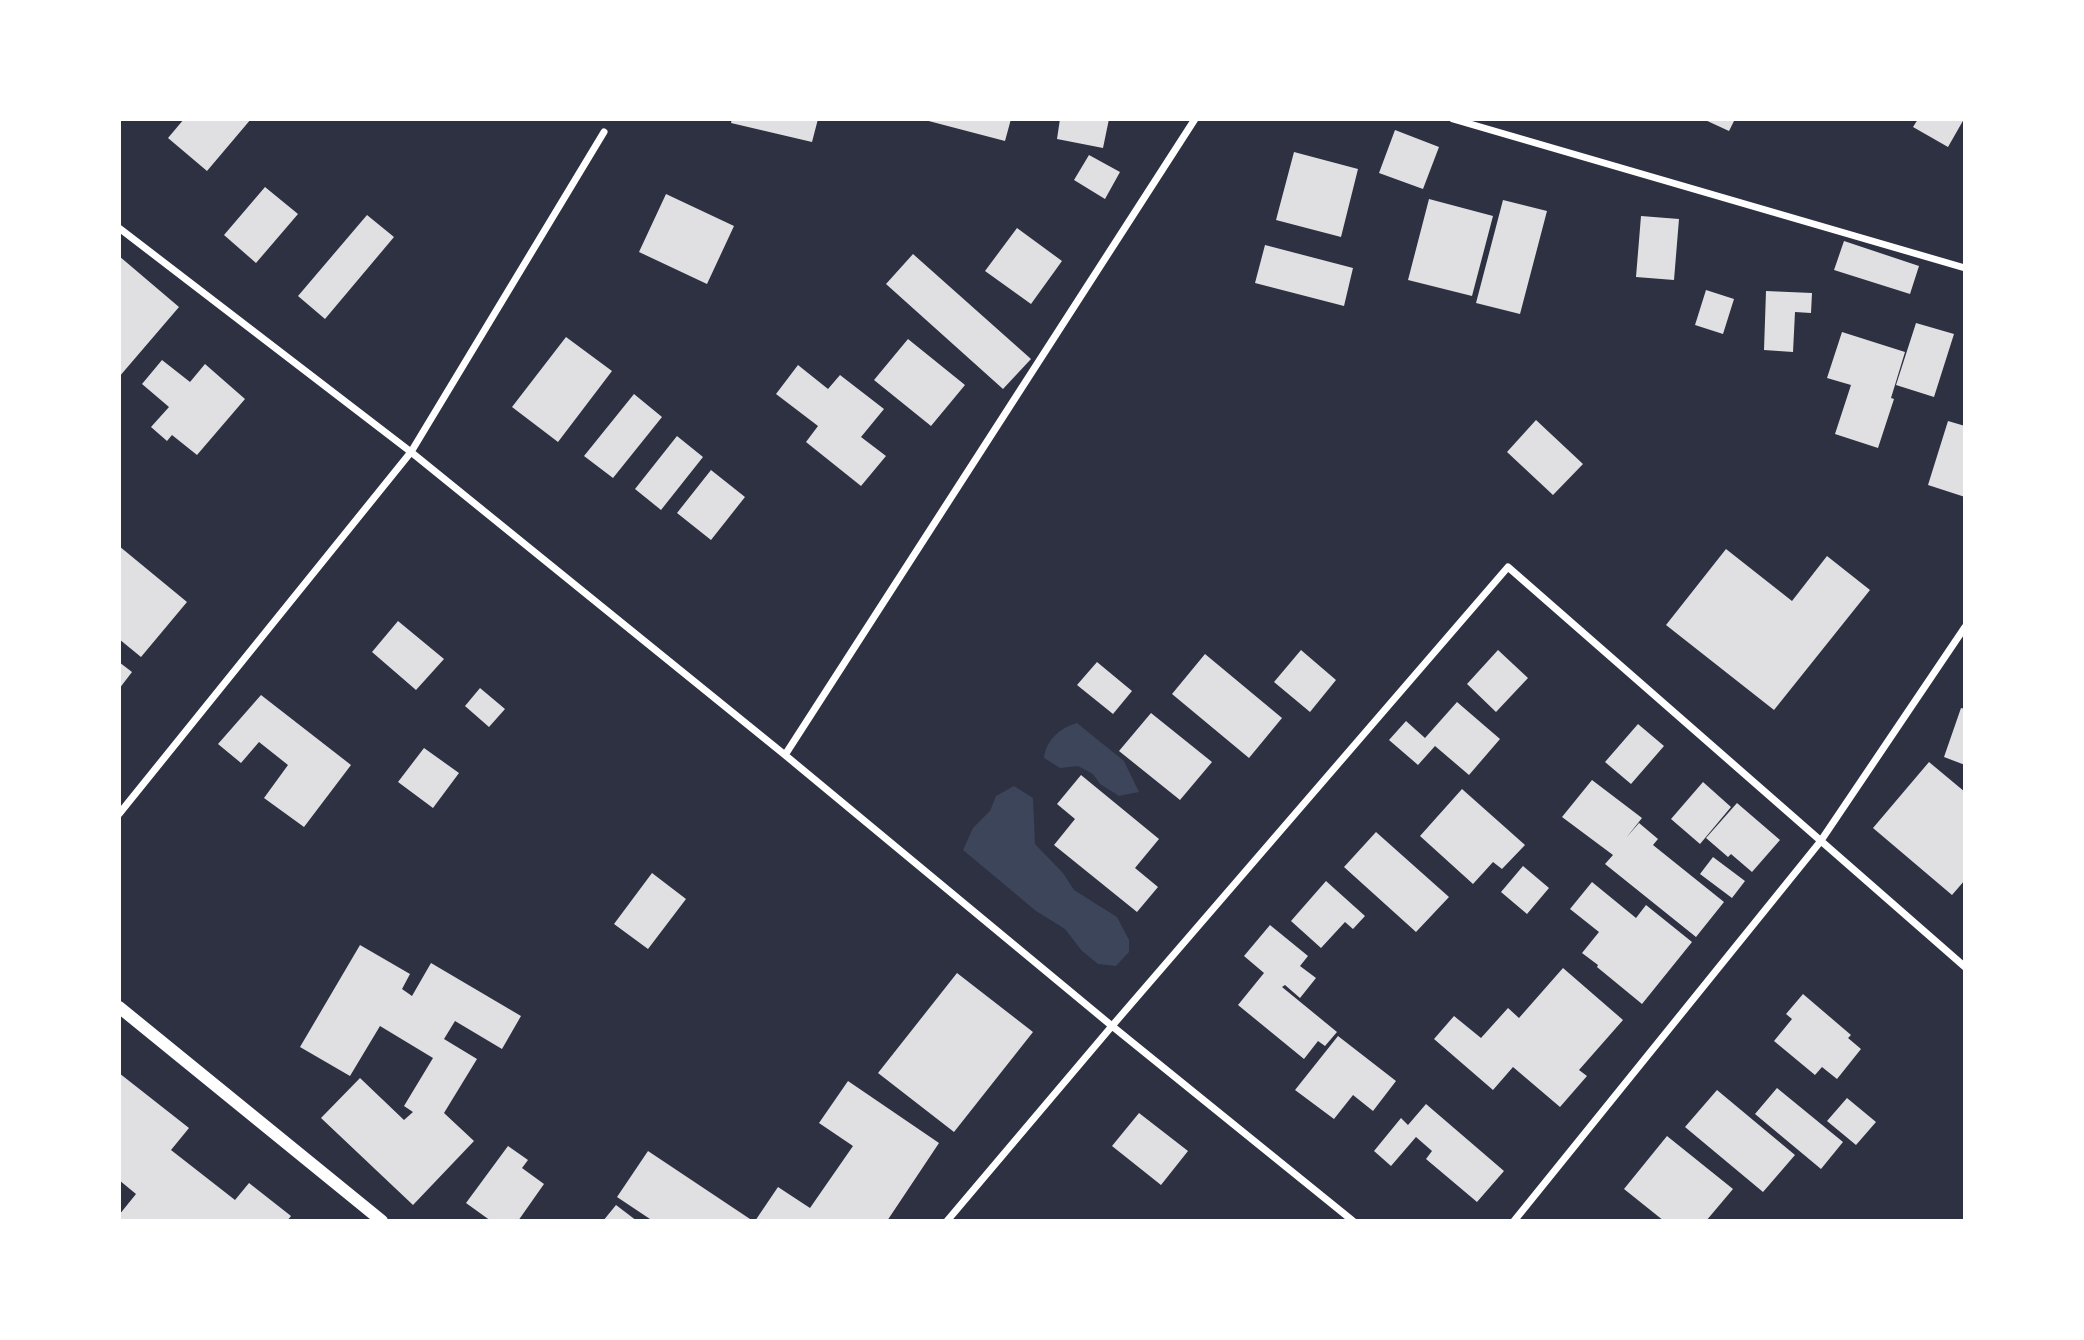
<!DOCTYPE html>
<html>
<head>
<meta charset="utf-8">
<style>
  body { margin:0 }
  #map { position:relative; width:2084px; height:1340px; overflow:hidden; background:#2d3142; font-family:"PT Sans",sans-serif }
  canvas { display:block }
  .frame { position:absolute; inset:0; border:121px solid #fff; pointer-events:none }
</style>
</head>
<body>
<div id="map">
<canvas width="2084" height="1340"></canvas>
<div class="frame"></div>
</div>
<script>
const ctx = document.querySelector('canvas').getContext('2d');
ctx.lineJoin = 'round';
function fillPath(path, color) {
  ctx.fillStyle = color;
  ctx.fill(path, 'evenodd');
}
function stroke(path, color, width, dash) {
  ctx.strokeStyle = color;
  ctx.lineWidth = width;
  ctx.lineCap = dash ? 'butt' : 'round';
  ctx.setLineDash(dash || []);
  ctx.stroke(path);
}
const green = new Path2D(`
  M 1077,723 L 1124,761 L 1139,792 L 1119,796 L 1100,784 L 1093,774 L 1078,766 L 1060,768 L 1044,758 C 1046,740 1060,728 1077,723 Z
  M 1014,786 L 1033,798 L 1035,844 L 1063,873 L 1074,890 L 1117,917 L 1129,940 L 1129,952 L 1116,966 L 1098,964 L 1082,951 L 1065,929 L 1036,911 L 963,850 L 973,828 L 990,811 L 996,796 Z`);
const building = new Path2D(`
  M 184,119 L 251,119 L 207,171 L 168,138 Z
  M 732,119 L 818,119 L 812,142 L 731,123 Z
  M 921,119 L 1011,119 L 1005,141 Z
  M 1060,119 L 1109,119 L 1103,148 L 1057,139 Z
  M 1703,119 L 1735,119 L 1729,131 Z
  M 1918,119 L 1964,119 L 1948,147 L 1913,127 Z
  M 1395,130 L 1439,147 L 1423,189 L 1379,173 Z
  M 1294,152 L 1358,169 L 1341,237 L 1276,220 Z
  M 1089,155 L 1120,172 L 1105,199 L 1074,180 Z
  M 265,187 L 298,214 L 256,263 L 224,235 Z
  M 666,194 L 734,226 L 707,284 L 639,252 Z
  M 1429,199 L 1493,216 L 1472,296 L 1408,280 Z
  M 1503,200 L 1547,211 L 1520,314 L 1476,303 Z
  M 367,215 L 394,237 L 325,319 L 298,296 Z
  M 1641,216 L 1679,219 L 1674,280 L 1636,277 Z
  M 1017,228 L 1062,261 L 1031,304 L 985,271 Z
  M 1844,241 L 1919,266 L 1910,294 L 1834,270 Z
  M 1265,245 L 1353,268 L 1344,306 L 1255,283 Z
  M 913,254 L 1031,359 L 1003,389 L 886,284 Z
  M 119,256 L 179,307 L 119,377 Z
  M 1706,290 L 1734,299 L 1723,334 L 1695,325 Z
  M 1766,291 L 1812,293 L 1811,313 L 1795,312 L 1793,352 L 1764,350 Z
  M 1916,323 L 1954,334 L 1934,397 L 1896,385 Z
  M 1842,332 L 1905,352 L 1891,398 L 1894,399 L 1878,448 L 1835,434 L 1851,385 L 1827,378 Z
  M 566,337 L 612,371 L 558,442 L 512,407 Z
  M 908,339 L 965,385 L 931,426 L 874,380 Z
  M 162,360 L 190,382 L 205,364 L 245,399 L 197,455 L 172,435 L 167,441 L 151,427 L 169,407 L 142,384 Z
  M 798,365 L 828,389 L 840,375 L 884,409 L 861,437 L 886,456 L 861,486 L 806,442 L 818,426 L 776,394 Z
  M 634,394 L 662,417 L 613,478 L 584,456 Z
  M 1536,420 L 1583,464 L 1553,495 L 1507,452 Z
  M 1948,421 L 1965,426 L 1965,497 L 1928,485 Z
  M 677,436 L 703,457 L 661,510 L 635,489 Z
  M 711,470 L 745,497 L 711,540 L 677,513 Z
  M 119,546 L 187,602 L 141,657 L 119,639 Z
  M 1726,549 L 1792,601 L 1827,556 L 1870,590 L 1774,710 L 1666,625 Z
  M 398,621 L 444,659 L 416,690 L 372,652 Z
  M 1301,650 L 1336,680 L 1310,712 L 1274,682 Z
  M 1498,650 L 1528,678 L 1496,712 L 1467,684 Z
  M 1205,654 L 1282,718 L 1249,758 L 1172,694 Z
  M 119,662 L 132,672 L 119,689 Z
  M 1097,662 L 1132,691 L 1113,714 L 1077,685 Z
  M 480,688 L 505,709 L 489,727 L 465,706 Z
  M 261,695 L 351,765 L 304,827 L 264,798 L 288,765 L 259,742 L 241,763 L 218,744 Z
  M 1457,702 L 1500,739 L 1469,775 L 1435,746 L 1418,765 L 1389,740 L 1406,721 L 1425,738 Z
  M 1961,708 L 1965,709 L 1965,765 L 1944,757 Z
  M 1151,713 L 1212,762 L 1180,800 L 1119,751 Z
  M 1638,724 L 1664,746 L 1631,784 L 1605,762 Z
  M 424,748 L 459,773 L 433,808 L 398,782 Z
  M 1929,762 L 1965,792 L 1965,880 L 1952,895 L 1873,828 Z
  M 1081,775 L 1159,839 L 1135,868 L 1158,887 L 1137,912 L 1054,845 L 1075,819 L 1057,804 Z
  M 1592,780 L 1642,818 L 1626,838 L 1639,823 L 1658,839 L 1653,845 L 1724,902 L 1696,937 L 1605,864 L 1613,855 L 1562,817 Z
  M 1703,782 L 1731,807 L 1700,844 L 1671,819 Z
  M 1462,789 L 1525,845 L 1502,869 L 1493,862 L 1473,884 L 1420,836 Z
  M 1737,803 L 1780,840 L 1752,872 L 1731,854 L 1728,857 L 1706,838 Z
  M 1376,832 L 1449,897 L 1416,932 L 1344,867 Z
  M 1713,857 L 1745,881 L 1732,898 L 1700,874 Z
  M 1523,866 L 1549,888 L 1527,914 L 1501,892 Z
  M 652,873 L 686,899 L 648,949 L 614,924 Z
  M 1326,881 L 1365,916 L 1353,929 L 1345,922 L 1321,948 L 1291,921 Z
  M 1592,882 L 1636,918 L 1646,905 L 1692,942 L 1642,1004 L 1597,967 L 1598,965 L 1582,953 L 1599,932 L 1570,909 Z
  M 1270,925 L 1308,956 L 1300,966 L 1316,978 L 1300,998 L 1285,985 L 1282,987 L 1337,1032 L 1325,1046 L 1318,1041 L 1304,1059 L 1238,1005 L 1264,973 L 1244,956 Z
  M 360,945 L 410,974 L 402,989 L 412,996 L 431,963 L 521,1016 L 502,1049 L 455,1021 L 444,1039 L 477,1059 L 444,1113 L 474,1141 L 413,1205 L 321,1118 L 360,1078 L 404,1120 L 413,1112 L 404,1106 L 433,1058 L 380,1026 L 350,1076 L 300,1047 Z
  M 1563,968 L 1623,1020 L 1579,1070 L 1587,1076 L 1560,1107 L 1513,1067 L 1493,1090 L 1434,1039 L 1454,1016 L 1481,1038 L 1508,1008 L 1519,1018 Z
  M 957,973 L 1033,1032 L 954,1132 L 878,1073 Z
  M 1803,994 L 1851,1035 L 1848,1038 L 1861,1049 L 1837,1079 L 1822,1067 L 1815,1075 L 1774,1041 L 1792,1019 L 1786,1014 Z
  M 1338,1036 L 1396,1081 L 1373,1111 L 1353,1095 L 1334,1119 L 1295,1090 Z
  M 119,1073 L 189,1128 L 171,1150 L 235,1200 L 249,1183 L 291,1216 L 287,1221 L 119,1221 L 119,1215 L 136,1194 L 119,1180 Z
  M 848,1081 L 939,1143 L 887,1221 L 755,1221 L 778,1187 L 810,1208 L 853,1146 L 819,1123 Z
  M 1777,1088 L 1843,1142 L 1821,1169 L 1755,1114 Z
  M 1717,1090 L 1795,1155 L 1763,1192 L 1685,1127 Z
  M 1847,1098 L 1876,1122 L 1856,1145 L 1827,1121 Z
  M 1426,1104 L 1504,1171 L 1477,1202 L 1426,1159 L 1432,1151 L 1416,1137 L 1391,1166 L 1374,1151 L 1401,1118 L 1408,1125 Z
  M 1139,1113 L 1188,1151 L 1161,1185 L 1112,1146 Z
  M 1667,1136 L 1733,1189 L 1706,1221 L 1664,1221 L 1624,1189 Z
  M 508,1146 L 528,1160 L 522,1168 L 544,1184 L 518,1221 L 491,1221 L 466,1203 Z
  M 648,1151 L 753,1221 L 653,1221 L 617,1197 Z
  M 616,1205 L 637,1221 L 603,1221 Z`);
const minor = new Path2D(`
  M 1453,119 L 1965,268
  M 119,228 L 411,452 L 785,755 L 1112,1026 L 1353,1221
  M 785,755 L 1195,119
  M 119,814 L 411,452 L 604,132
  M 947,1221 L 1112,1026 L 1508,567 L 1965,967
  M 1514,1221 L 1820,842 L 1965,627`);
const tertiary = new Path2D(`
  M 119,1007 L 382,1221`);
fillPath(green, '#3c4559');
fillPath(building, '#e0e0e3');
stroke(minor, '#fff', 7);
stroke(tertiary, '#fff', 12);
</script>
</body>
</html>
